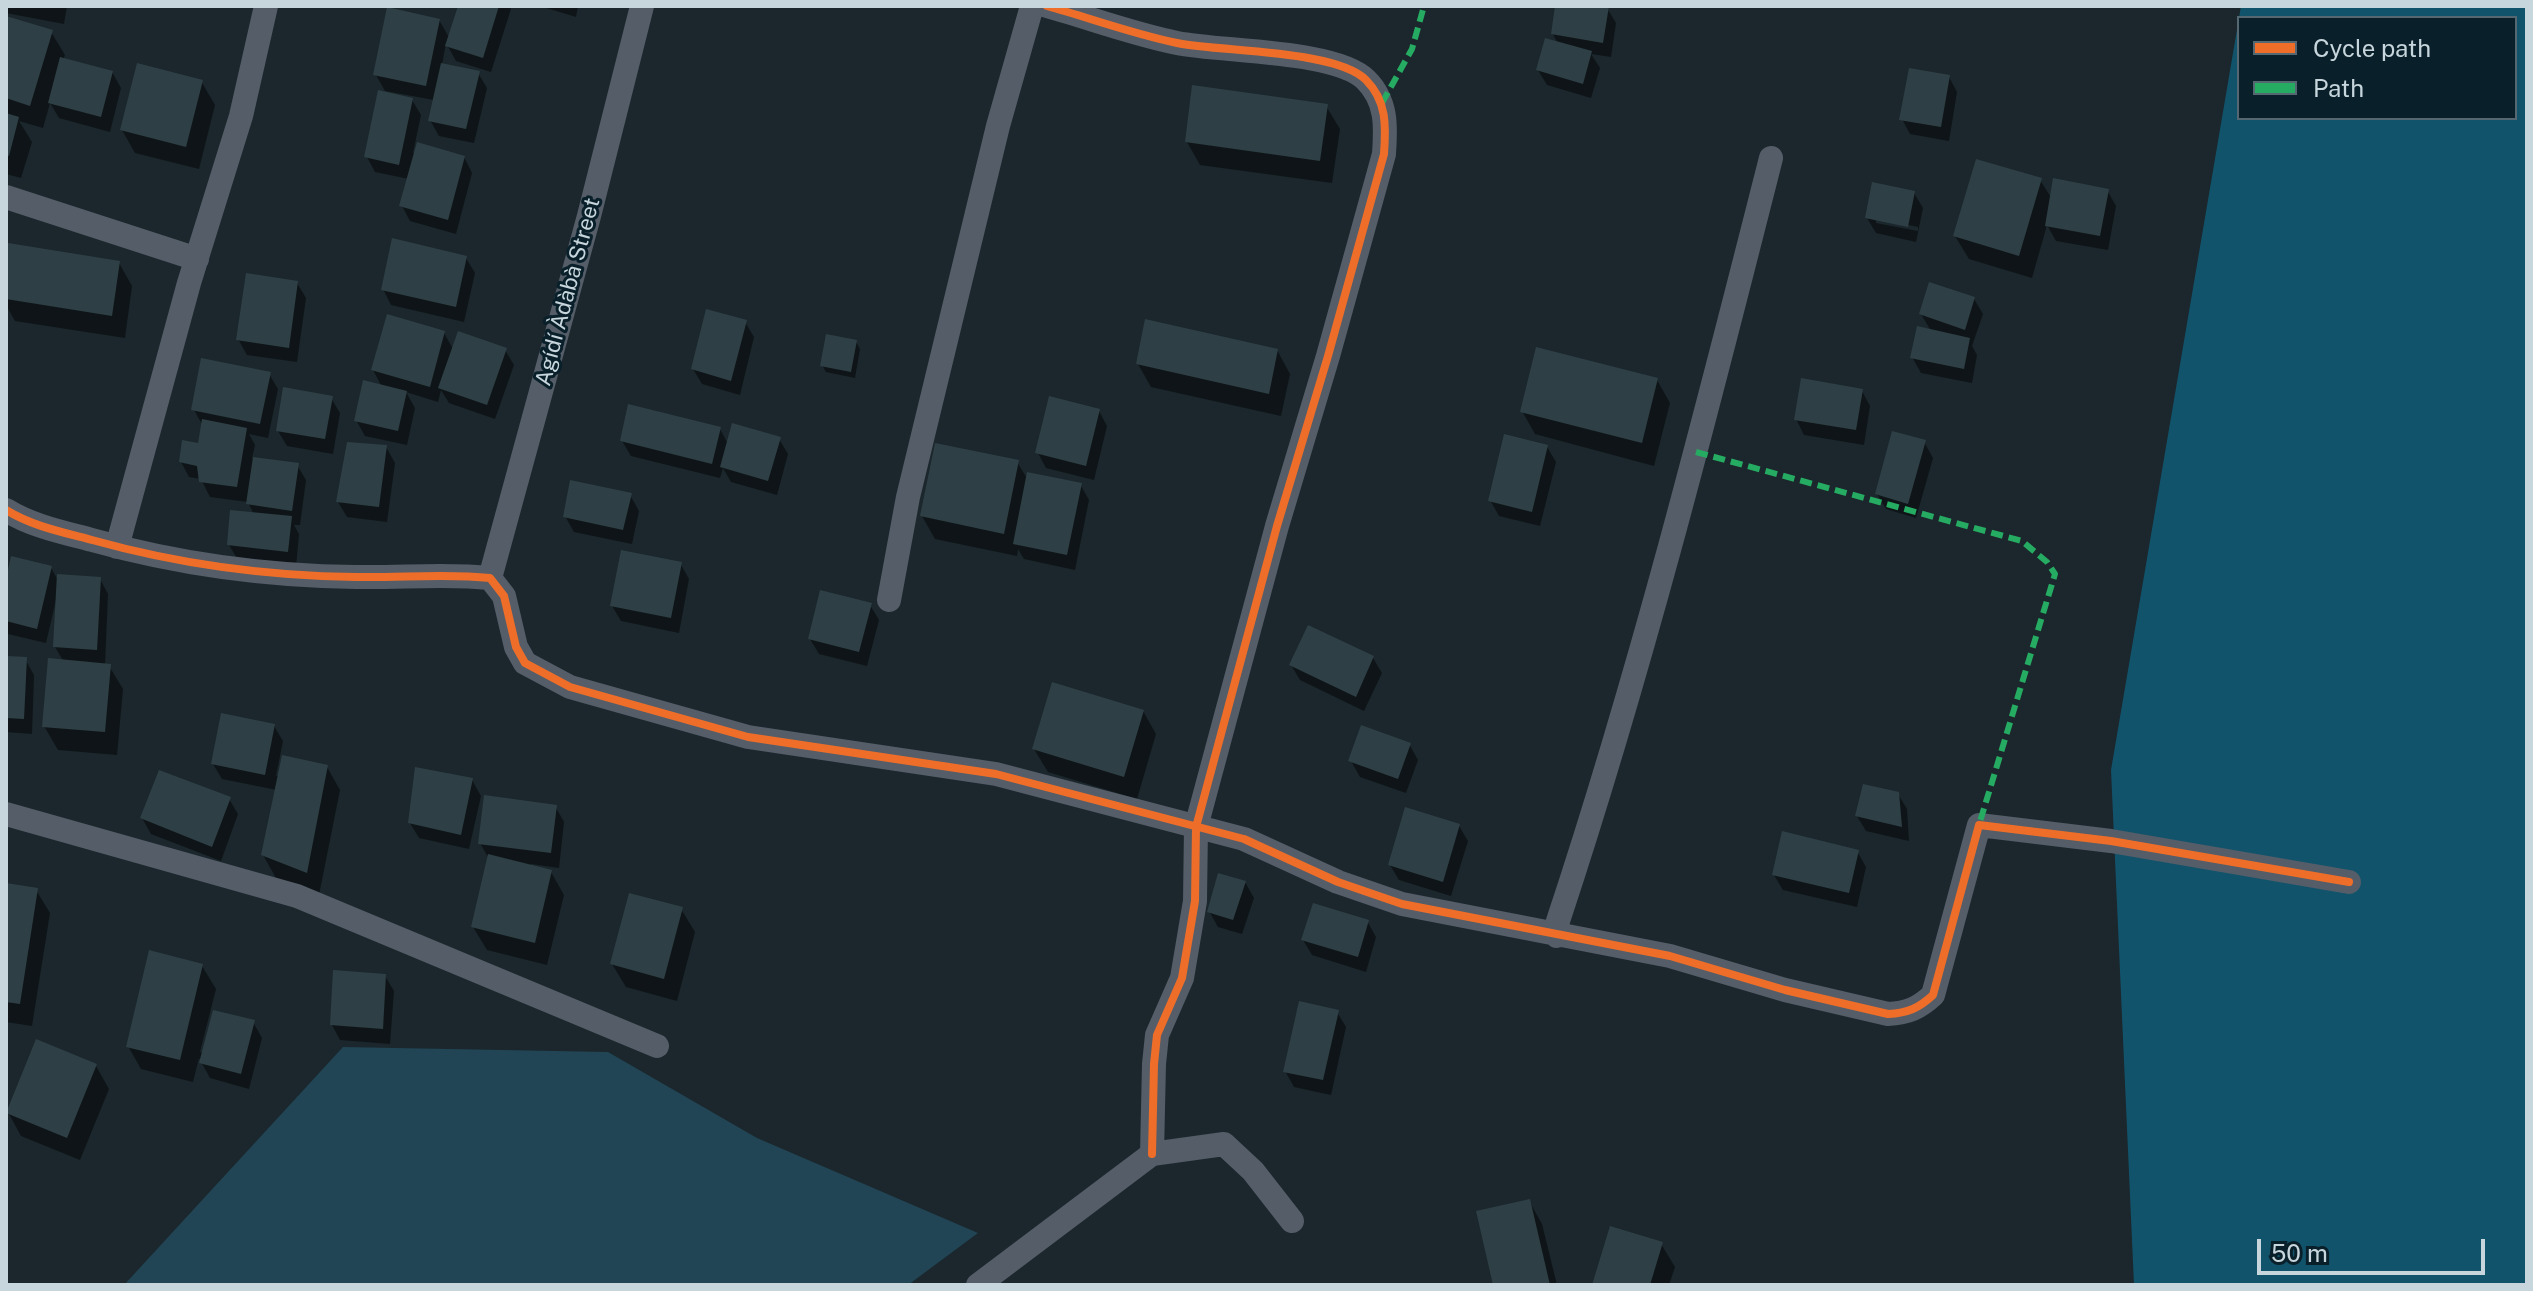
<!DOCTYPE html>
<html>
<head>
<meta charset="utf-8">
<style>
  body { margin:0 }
  #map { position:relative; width:2533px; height:1291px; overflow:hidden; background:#1b272c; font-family:"Public Sans",sans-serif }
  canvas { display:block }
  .frame { position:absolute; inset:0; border:8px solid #c7d5dc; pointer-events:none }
  .legend { position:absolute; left:2237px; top:16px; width:280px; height:104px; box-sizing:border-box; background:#09202a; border:2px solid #556871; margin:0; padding:10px 14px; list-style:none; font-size:24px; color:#c7d5dc }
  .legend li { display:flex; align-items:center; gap:16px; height:40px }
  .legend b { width:40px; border:2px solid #556871 }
  .scale { position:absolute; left:2257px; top:1239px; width:228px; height:36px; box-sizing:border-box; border:4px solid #c7d5dc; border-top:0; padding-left:10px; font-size:24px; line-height:28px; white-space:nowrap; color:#c7d5dc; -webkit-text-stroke:6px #09202a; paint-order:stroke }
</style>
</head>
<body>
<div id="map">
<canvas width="2533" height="1291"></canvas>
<div class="frame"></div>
<ul class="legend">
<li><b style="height:10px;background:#ee6e29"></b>Cycle path</li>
<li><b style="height:10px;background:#26ab63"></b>Path</li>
</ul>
<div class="scale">50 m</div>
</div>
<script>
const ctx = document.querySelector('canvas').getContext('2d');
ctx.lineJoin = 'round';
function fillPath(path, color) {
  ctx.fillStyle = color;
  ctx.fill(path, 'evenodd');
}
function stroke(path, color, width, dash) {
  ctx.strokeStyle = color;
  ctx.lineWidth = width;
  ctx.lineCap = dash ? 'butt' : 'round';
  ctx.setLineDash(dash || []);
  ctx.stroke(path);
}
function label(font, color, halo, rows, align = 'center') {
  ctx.font = font + ' "Public Sans",sans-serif';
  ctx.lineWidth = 6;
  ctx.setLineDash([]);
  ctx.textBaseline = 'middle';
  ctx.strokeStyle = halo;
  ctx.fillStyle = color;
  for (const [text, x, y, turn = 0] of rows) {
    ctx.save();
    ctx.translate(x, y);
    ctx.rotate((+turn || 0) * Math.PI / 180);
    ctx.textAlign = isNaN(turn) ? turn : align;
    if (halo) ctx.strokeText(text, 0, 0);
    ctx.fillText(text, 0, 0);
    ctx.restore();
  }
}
const green = new Path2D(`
  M 343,1047 L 608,1052 L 757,1138 L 978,1233 L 908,1285 L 124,1285 Z`);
const forest = new Path2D(`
  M 2241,6 L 2527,6 L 2527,1285 L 2134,1285 L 2111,770 ZM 2239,18 L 2515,18 L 2515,118 L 2239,118 Z`);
const shadow = new Path2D(`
  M 6,6 L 67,6 L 64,24 L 6,13 Z
  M 460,6 L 509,6 L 511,9 L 491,72 L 456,61 L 446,43 L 442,65 L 478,73 L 487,88 L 474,143 L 439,136 L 430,120 L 434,100 L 385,91 L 376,75 L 439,20 L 450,39 Z
  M 540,6 L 578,6 L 576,17 Z
  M 1557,6 L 1607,8 L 1616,23 L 1611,57 L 1591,54 L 1600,68 L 1591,98 L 1547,85 L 1538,70 L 1558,44 L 1553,34 Z
  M 6,18 L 51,32 L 65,55 L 63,60 L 112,72 L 121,88 L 110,132 L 59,118 L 50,103 L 43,128 L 19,121 L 32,142 L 21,178 L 6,174 Z
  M 1949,77 L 1957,92 L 1949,141 L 1910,134 L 1902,119 Z
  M 201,81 L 215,105 L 199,169 L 135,153 L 122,130 Z
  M 412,100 L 421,115 L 413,153 L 464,157 L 472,173 L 456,234 L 410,221 L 402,206 L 409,179 L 375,172 L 367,157 Z
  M 1326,106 L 1340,129 L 1332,183 L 1200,165 L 1187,142 Z
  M 2040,180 L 2052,199 L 2107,190 L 2116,206 L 2108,250 L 2056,241 L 2047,225 L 2032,278 L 1969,259 L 1955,236 Z
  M 1914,193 L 1923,208 L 1916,242 L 1876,233 L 1867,218 ZM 1876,218 L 1918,227 L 1918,231 L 1876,223 Z
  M 10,246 L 119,263 L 132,286 L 125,338 L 15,321 L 6,305 L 6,271 Z
  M 466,258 L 475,273 L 464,322 L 391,305 L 383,289 Z
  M 297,283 L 306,298 L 297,362 L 247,355 L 238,339 Z
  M 1974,299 L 1983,314 L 1972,346 L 1977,355 L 1972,383 L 1921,373 L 1912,357 L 1931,331 L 1921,314 Z
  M 745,322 L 754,337 L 740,395 L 702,384 L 693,369 Z
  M 444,333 L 453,349 L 505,350 L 514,365 L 495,419 L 449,403 L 441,390 L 438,402 L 406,392 L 415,408 L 407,445 L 365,436 L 356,420 L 382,387 L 373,370 Z
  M 856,342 L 860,349 L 855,378 L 826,372 L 822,365 Z
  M 1277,350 L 1290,374 L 1281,416 L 1151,387 L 1138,364 Z
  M 269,374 L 278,389 L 268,438 L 249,434 L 255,445 L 252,458 L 297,465 L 306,480 L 300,525 L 294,525 L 299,534 L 296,567 L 238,560 L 229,545 L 254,515 L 248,502 L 210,497 L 201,479 L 189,477 L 181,462 L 200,446 L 203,426 L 194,410 Z
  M 1657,380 L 1670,403 L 1654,466 L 1535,434 L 1522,411 Z
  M 1862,391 L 1870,406 L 1864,445 L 1804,435 L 1796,419 Z
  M 331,398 L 340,413 L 333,454 L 287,446 L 278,431 Z
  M 1099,411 L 1107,426 L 1094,480 L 1046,468 L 1038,453 Z
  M 720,429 L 728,444 L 779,439 L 788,454 L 777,495 L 731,482 L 723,468 L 720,478 L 631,456 L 622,441 Z
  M 1924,442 L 1933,458 L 1916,518 L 1886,509 L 1877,494 Z
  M 386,447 L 395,463 L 387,522 L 347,517 L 338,502 Z
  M 1547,447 L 1556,462 L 1540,526 L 1499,516 L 1490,500 Z
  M 1017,462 L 1028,480 L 1080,484 L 1089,500 L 1075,570 L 1024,559 L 1018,549 L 1017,556 L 935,539 L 922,516 Z
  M 630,495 L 639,511 L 632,544 L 574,532 L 565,516 Z
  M 680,563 L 689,579 L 679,633 L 621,621 L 612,606 Z
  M 51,568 L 59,582 L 100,579 L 108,594 L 105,665 L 109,666 L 123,689 L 117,755 L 58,750 L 44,726 L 64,662 L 55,647 L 58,600 L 56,600 L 46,643 L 8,634 L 6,631 L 6,588 Z
  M 870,605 L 879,620 L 867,666 L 819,654 L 810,639 Z
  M 6,658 L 25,659 L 34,675 L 32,734 L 6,732 Z
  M 1373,658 L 1382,673 L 1364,711 L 1300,680 L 1291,665 Z
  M 1143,711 L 1156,734 L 1137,799 L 1048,772 L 1034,749 Z
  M 274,726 L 283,741 L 276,776 L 327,767 L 340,790 L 319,895 L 276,878 L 263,855 L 277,790 L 222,779 L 213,764 Z
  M 1409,744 L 1418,760 L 1406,793 L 1360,777 L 1351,761 Z
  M 472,780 L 481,796 L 469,849 L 419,838 L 410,823 Z
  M 1898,794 L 1907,809 L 1909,841 L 1866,831 L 1857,816 Z
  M 229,799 L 238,814 L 221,861 L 151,834 L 142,818 Z
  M 555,806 L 564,822 L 559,868 L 531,864 L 531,867 L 551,872 L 564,895 L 547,965 L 487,950 L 473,927 L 489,859 L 480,843 Z
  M 1459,826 L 1468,841 L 1451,896 L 1399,880 L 1390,865 Z
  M 1857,851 L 1866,867 L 1857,907 L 1783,890 L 1774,875 Z
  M 1245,882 L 1254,898 L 1242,934 L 1218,927 L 1209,911 Z
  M 6,885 L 36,890 L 50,913 L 32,1026 L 6,1022 Z
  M 681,909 L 695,932 L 677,1001 L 626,987 L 612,964 Z
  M 1367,921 L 1376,937 L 1366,972 L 1312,955 L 1303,940 Z
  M 202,966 L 216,989 L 200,1052 L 204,1053 L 253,1022 L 262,1038 L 249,1089 L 210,1078 L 199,1058 L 193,1082 L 141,1069 L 128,1046 Z
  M 385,976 L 394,991 L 390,1044 L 340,1040 L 332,1025 Z
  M 1337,1012 L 1346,1027 L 1331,1095 L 1294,1087 L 1285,1071 Z
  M 96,1066 L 109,1089 L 80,1160 L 21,1136 L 8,1112 Z
  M 1529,1201 L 1542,1224 L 1557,1285 L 1495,1285 Z
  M 1661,1244 L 1675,1267 L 1669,1285 L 1594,1285 Z`);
const building = new Path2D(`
  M 458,6 L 499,6 L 483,58 L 445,46 Z
  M 1555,6 L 1609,6 L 1603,43 L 1551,34 Z
  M 387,7 L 440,19 L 426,86 L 373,75 Z
  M 6,16 L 53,30 L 30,106 L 6,98 Z
  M 1545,38 L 1592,51 L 1583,84 L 1536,70 Z
  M 60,57 L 113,71 L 101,117 L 48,103 Z
  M 137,63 L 203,80 L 186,147 L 120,130 Z
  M 441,63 L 480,71 L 466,129 L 428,121 Z
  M 1909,68 L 1950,75 L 1941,127 L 1899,120 Z
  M 1192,85 L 1328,104 L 1320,161 L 1185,142 Z
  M 378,90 L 413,98 L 399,165 L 364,157 Z
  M 6,113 L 19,117 L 9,156 L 6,155 Z
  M 417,142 L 465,156 L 448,220 L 399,206 Z
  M 1976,159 L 2042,178 L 2019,256 L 1953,236 Z
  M 2053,178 L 2109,189 L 2100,236 L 2045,226 Z
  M 1872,182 L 1915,191 L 1908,227 L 1865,218 Z
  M 392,238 L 467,256 L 456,307 L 381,290 Z
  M 8,243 L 120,261 L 112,316 L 6,299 Z
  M 246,273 L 298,281 L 289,348 L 236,340 Z
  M 1929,282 L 1975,297 L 1965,330 L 1919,314 Z
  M 706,309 L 747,320 L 731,381 L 691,369 Z
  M 387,314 L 445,331 L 430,387 L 371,370 Z
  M 1145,319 L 1278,349 L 1269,394 L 1136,364 Z
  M 1917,326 L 1970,338 L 1964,369 L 1910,358 Z
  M 458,331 L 507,348 L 487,405 L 438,388 Z
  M 826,334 L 857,340 L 851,372 L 820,366 Z
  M 1536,347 L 1658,378 L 1642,443 L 1520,412 Z
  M 201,358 L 271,372 L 260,424 L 191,410 Z
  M 1801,378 L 1863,389 L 1856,430 L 1794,420 Z
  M 363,380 L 407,391 L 398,431 L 354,421 Z
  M 283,387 L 333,396 L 325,439 L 276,431 Z
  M 1049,396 L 1100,409 L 1086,466 L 1035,453 Z
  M 628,404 L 721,427 L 712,464 L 620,441 Z
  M 202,419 L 247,428 L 237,487 L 199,482 L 197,466 L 179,462 L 182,440 L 198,443 Z
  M 732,423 L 781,437 L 768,481 L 720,467 Z
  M 1892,431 L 1926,440 L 1908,504 L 1875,494 Z
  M 1504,434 L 1548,445 L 1532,512 L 1488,501 Z
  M 347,442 L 387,445 L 379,507 L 336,502 Z
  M 935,443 L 1019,460 L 1004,534 L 920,516 Z
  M 253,457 L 299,463 L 292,511 L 246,504 Z
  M 1027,472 L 1082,483 L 1067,555 L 1013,544 Z
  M 570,480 L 632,493 L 623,530 L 563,517 Z
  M 230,510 L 292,516 L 288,552 L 227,545 Z
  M 621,550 L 682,562 L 671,618 L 610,606 Z
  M 11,556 L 52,566 L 37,629 L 6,621 L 6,579 Z
  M 57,574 L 101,577 L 97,650 L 53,647 Z
  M 820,590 L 872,603 L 859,652 L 808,639 Z
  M 1308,625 L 1374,656 L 1356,697 L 1289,665 Z
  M 6,656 L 27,657 L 24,719 L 6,718 Z
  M 48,658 L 111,664 L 105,732 L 42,727 Z
  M 1052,682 L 1144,710 L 1124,777 L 1032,749 Z
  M 221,713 L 275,724 L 265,775 L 211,764 Z
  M 1361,725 L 1411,743 L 1398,779 L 1348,761 Z
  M 282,755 L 328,765 L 307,873 L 261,855 Z
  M 415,767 L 473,778 L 461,835 L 408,823 Z
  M 159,770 L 231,797 L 212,847 L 140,818 Z
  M 1863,784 L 1899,792 L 1902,827 L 1855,816 Z
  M 484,795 L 557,805 L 551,853 L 478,844 Z
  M 1405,807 L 1460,824 L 1443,882 L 1388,865 Z
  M 1782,831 L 1859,850 L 1849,893 L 1772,875 Z
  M 488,854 L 552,870 L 535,943 L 471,927 Z
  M 1218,873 L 1246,881 L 1233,920 L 1207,912 Z
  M 6,883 L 38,888 L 20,1004 L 6,1002 Z
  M 629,893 L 683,907 L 664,979 L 610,964 Z
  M 1313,903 L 1369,920 L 1358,957 L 1301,940 Z
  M 149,950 L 203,964 L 180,1060 L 126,1047 Z
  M 333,970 L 386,974 L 383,1029 L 330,1025 Z
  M 1299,1001 L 1339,1010 L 1323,1080 L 1283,1072 Z
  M 213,1010 L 255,1020 L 241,1074 L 199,1063 Z
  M 36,1039 L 97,1064 L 67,1138 L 6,1113 Z
  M 1530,1199 L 1550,1285 L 1493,1285 L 1476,1211 Z
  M 1610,1226 L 1663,1242 L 1650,1285 L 1592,1285 Z`);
const street = new Path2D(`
  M 1047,6 C 1090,18 1133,34 1177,43 C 1222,52 1337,50 1366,80 C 1387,101 1386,126 1384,154 L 1328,356 L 1277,526 L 1196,827 L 1195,901 L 1182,978 L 1157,1035 L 1154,1064 L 1152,1154
  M 6,197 L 197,259
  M 6,510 C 32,526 62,532 92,540 C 178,564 266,576 356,577 C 401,578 445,573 490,578 L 504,596 L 516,647 L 525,663 L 570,687 L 748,737 L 996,774 L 1244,839 L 1338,882 L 1402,904 L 1670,956 L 1785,990 L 1888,1014 C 1908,1013 1919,1008 1933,995 L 1979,825 L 2111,841 L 2349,882
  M 117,547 L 189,283 L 241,116 L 266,6
  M 490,578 L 589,216 L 642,6
  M 889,600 L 908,497 L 998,126 L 1032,6
  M 6,814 L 297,896 L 657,1046
  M 1557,936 L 1558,921 C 1641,671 1706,414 1771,158
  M 978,1285 L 1152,1154 L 1224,1144 L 1253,1171 L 1292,1221`);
const quiet = new Path2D(`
  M 1382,103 L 1412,49 L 1424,6
  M 1696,452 L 2022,541 L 2047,562 L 2055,574 L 1979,825`);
const cycleway = new Path2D(`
  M 1047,6 C 1090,18 1133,34 1177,43 C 1222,52 1337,50 1366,80 C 1387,101 1386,126 1384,154 L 1328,356 L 1277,526 L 1196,827 L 1195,901 L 1182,978 L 1157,1035 L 1154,1064 L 1152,1154
  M 6,510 C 32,526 62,532 92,540 C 178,564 266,576 356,577 C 401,578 445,573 490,578 L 504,596 L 516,647 L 525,663 L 570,687 L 748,737 L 996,774 L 1244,839 L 1338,882 L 1402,904 L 1670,956 L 1785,990 L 1888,1014 C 1908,1013 1919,1008 1933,995 L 1979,825 L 2111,841 L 2349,882`);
const streetNames = [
  ["Agídí Àdàbà Street",568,292,-75]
];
fillPath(green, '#214555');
fillPath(forest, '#12536c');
fillPath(shadow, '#0007');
fillPath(building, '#2e4045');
stroke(street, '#545d68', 24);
stroke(quiet, '#26ab63', 6, [12, 6]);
stroke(cycleway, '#ee6e29', 8);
label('22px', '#c7d5dc', '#09202a', streetNames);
</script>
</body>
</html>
